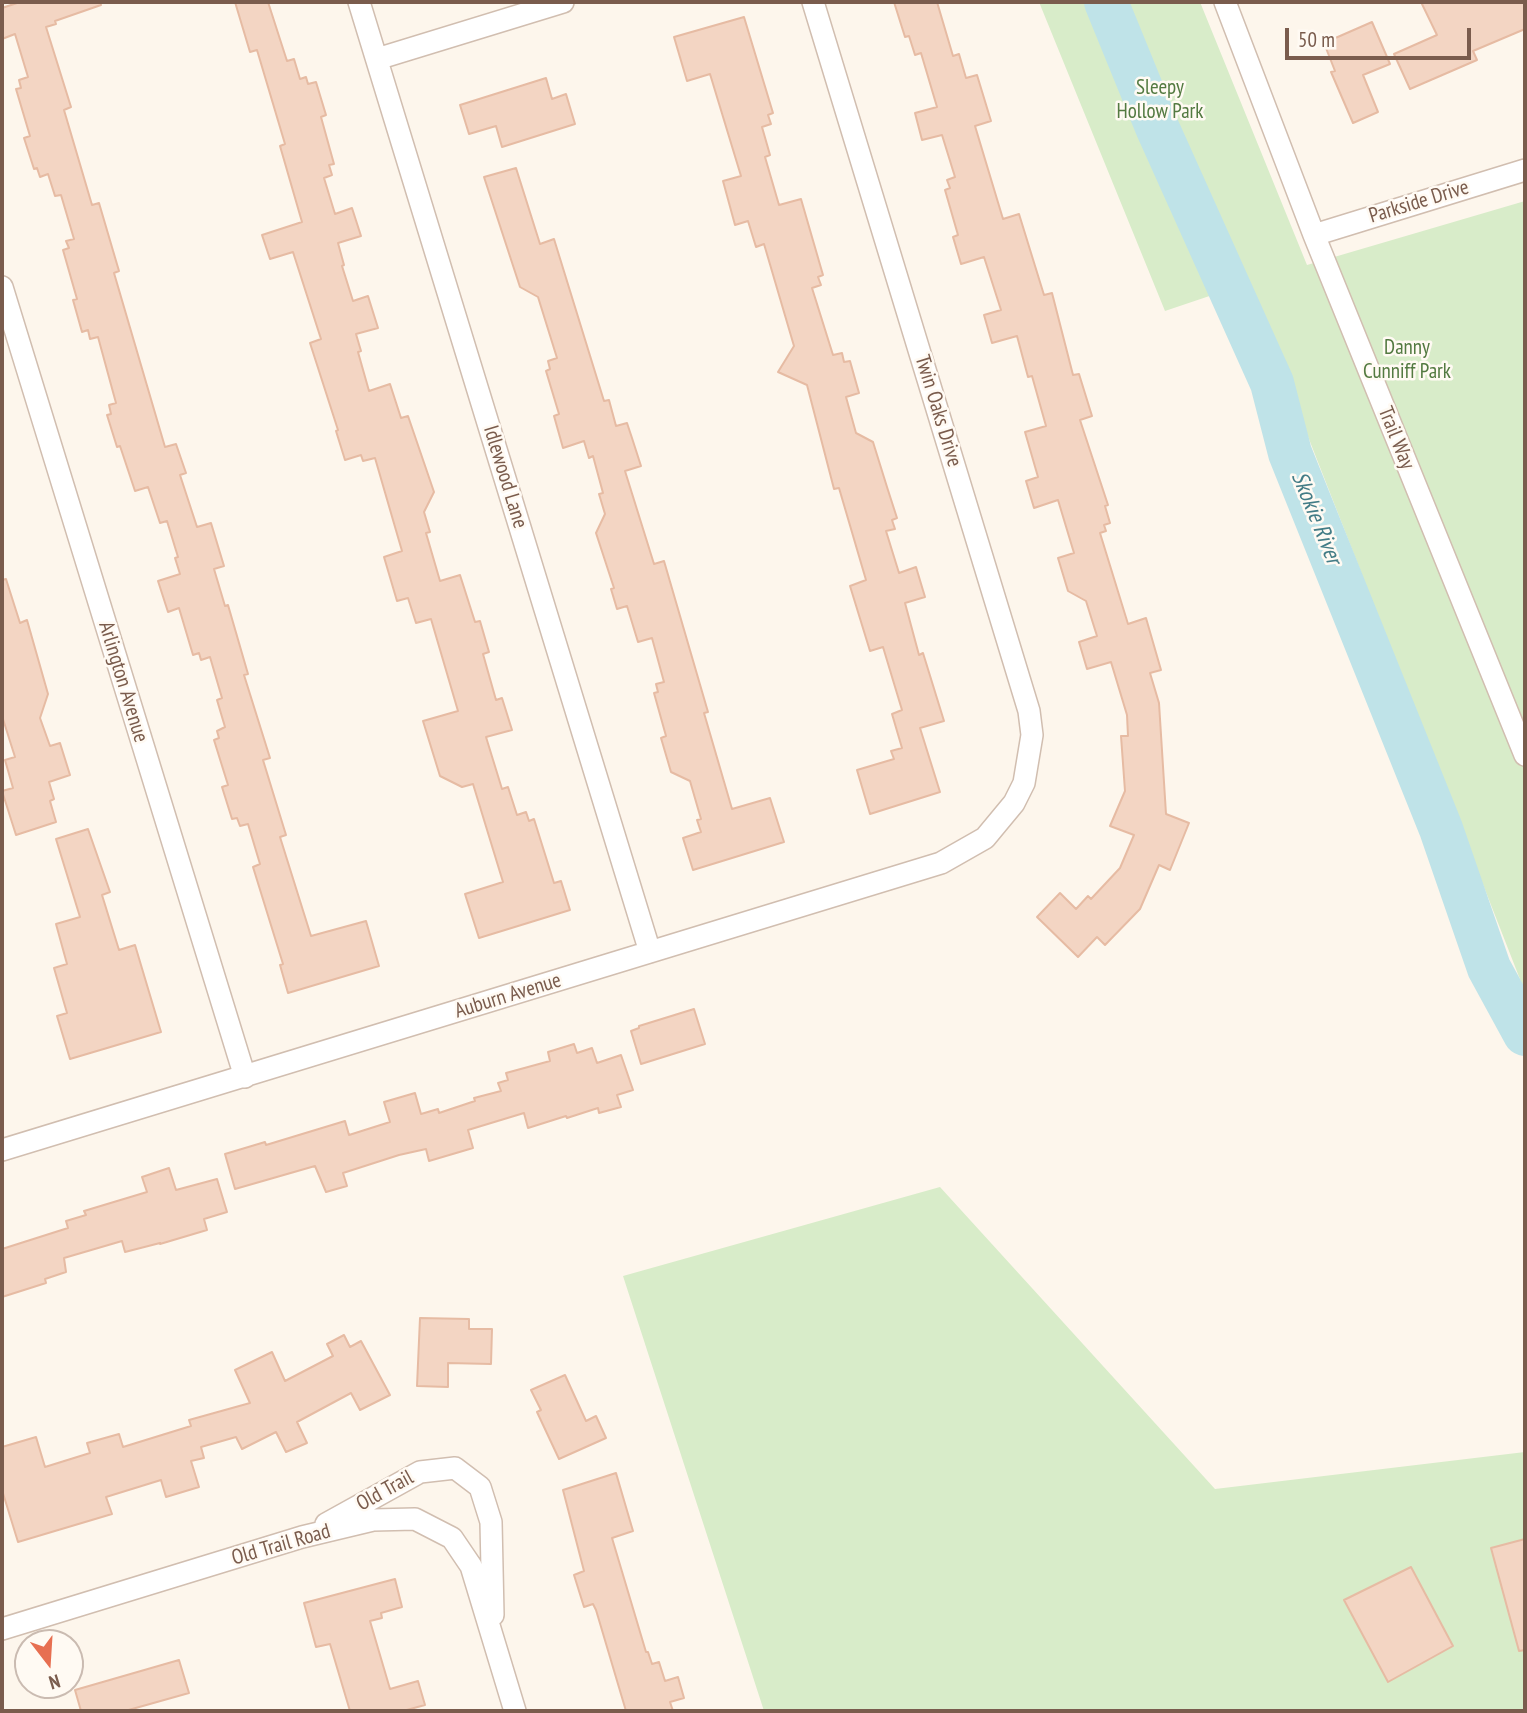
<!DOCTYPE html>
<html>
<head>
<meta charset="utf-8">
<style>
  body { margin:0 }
  #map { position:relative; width:1527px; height:1713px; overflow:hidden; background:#fdf6ec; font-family:"PT Sans Narrow",sans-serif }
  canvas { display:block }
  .frame { position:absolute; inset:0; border:4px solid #7a5c4d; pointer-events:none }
  .north { position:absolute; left:14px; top:1629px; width:70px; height:70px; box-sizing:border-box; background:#fffaf3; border:2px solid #cabbb1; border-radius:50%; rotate:163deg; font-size:19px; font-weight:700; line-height:28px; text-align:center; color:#7a5c4d }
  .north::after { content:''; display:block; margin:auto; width:24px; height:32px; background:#e76f51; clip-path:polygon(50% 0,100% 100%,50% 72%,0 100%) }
  .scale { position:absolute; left:1285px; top:28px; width:186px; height:32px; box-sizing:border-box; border:4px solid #7a5c4d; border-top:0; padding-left:9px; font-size:21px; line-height:24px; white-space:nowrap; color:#7a5c4d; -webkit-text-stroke:5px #fffaf3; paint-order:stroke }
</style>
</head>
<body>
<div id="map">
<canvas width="1527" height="1713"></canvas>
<div class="frame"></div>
<div class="north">N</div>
<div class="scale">50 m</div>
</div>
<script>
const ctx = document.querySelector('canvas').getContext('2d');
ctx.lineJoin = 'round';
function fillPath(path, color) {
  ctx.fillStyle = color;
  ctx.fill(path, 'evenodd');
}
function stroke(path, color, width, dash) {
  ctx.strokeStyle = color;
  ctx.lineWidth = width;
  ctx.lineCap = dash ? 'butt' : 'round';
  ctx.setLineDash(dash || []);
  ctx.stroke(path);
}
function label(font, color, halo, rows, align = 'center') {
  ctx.font = font + ' "PT Sans Narrow",sans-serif';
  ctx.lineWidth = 5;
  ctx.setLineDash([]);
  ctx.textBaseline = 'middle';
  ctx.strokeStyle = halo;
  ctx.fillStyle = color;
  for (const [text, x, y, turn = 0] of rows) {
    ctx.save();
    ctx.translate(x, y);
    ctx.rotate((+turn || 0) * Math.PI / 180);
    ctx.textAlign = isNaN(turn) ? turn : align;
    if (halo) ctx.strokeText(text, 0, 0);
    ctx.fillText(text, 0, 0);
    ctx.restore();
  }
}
const green = new Path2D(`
  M 1039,2 L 1200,2 L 1307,265 L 1525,201 L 1525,992 L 1248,283 L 1165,311 Z
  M 940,1187 L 1215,1489 L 1525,1452 L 1525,1711 L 764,1711 L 623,1276 Z`);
const river = new Path2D(`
  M 1106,2 L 1157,127 L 1272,383 L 1290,453 L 1441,829 L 1489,968 L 1525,1034`);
const building = new Path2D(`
  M 20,2 L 100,2 L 101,5 L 55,21 L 56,24 L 46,27 L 71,107 L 64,110 L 92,205 L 99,203 L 119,271 L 114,273 L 165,447 L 176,444 L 186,473 L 180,475 L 197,527 L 211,523 L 224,566 L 214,569 L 225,606 L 228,605 L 248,674 L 244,675 L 270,758 L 263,760 L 286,835 L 280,837 L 311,936 L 366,921 L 379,966 L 288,993 L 280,965 L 283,964 L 253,867 L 260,864 L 248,824 L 240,826 L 237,818 L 232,819 L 222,787 L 228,785 L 214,740 L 219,738 L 217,731 L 225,727 L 217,700 L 222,698 L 210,657 L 201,660 L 199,653 L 193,655 L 179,608 L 168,612 L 158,581 L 180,574 L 175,558 L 178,557 L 167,521 L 160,523 L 148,487 L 135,491 L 120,446 L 117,447 L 107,415 L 111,414 L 109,405 L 116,403 L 98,337 L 90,339 L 88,330 L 82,332 L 73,300 L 77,299 L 63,250 L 69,248 L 66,241 L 74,239 L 61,195 L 55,196 L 48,174 L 40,177 L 37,168 L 34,169 L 24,138 L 30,136 L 16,89 L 21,88 L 19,80 L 28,77 L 15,34 L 2,39 L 2,8 Z
  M 235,2 L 268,2 L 287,61 L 294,59 L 300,79 L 306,77 L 308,84 L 316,82 L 326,115 L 321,117 L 334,164 L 329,165 L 332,175 L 324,178 L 335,214 L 352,208 L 361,236 L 338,243 L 344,265 L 342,266 L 353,301 L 368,296 L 378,328 L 356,334 L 361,351 L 358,352 L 369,391 L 390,384 L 401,418 L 408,416 L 434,492 L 424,512 L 430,532 L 426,533 L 440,581 L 460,575 L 475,622 L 480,621 L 489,652 L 483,654 L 496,700 L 502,698 L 512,730 L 486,737 L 502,789 L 508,787 L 517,815 L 526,812 L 529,821 L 534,819 L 554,883 L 561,881 L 570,910 L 479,938 L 465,894 L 503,882 L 473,784 L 462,787 L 440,776 L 423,721 L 458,711 L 431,619 L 416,623 L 408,598 L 397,601 L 384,557 L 402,551 L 375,458 L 363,461 L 361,455 L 345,460 L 336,431 L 338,430 L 310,343 L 321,339 L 293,252 L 270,259 L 262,235 L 302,222 L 280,146 L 285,144 L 257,50 L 250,52 Z
  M 894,2 L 937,2 L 953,56 L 959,54 L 966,78 L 977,75 L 991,121 L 975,126 L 1003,219 L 1019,214 L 1044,295 L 1052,293 L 1073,375 L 1079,374 L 1092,416 L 1080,420 L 1108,505 L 1105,506 L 1110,523 L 1104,525 L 1106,531 L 1100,533 L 1128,624 L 1146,618 L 1161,670 L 1150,673 L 1159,703 L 1166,814 L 1189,823 L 1170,870 L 1159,865 L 1140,909 L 1105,945 L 1097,937 L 1078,957 L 1037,917 L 1060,893 L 1076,909 L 1088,896 L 1091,899 L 1120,868 L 1134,835 L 1110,826 L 1125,791 L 1121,736 L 1128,736 L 1127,715 L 1111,662 L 1087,669 L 1079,642 L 1097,636 L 1086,601 L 1068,591 L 1058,558 L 1074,553 L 1058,500 L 1034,508 L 1026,481 L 1038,477 L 1025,432 L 1046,426 L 1032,376 L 1028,377 L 1017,336 L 992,343 L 984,315 L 1001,310 L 984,257 L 961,264 L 953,237 L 958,235 L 945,190 L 950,188 L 947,180 L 955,177 L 942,135 L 922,140 L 915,113 L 937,107 L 921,53 L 915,55 L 909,36 L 905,37 Z
  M 1421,2 L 1525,2 L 1525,29 L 1473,51 L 1477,60 L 1410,89 L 1394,54 L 1437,35 Z
  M 744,17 L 773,113 L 768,115 L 771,124 L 762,127 L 770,155 L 765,157 L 779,205 L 801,199 L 823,275 L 818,277 L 821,285 L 812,288 L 833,355 L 842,353 L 844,362 L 850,361 L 859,393 L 846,397 L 856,433 L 873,442 L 887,487 L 897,518 L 892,520 L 895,529 L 886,531 L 899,573 L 916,567 L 925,597 L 905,603 L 919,655 L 923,653 L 944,721 L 920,728 L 940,792 L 870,814 L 857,770 L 894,759 L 891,751 L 902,748 L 892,714 L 902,710 L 883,647 L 870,651 L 850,586 L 866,580 L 839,488 L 834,489 L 807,385 L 778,372 L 794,346 L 764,244 L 756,247 L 748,221 L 735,225 L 723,181 L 741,176 L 710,74 L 687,81 L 674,37 Z
  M 1372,22 L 1390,64 L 1363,75 L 1378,112 L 1353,123 L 1331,72 L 1335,71 L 1324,43 Z
  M 546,78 L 552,99 L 566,94 L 575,124 L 502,147 L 496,126 L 469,134 L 460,105 Z
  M 516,168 L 540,244 L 554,239 L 604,401 L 609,400 L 616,426 L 627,423 L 632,438 L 641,466 L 625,471 L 654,564 L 664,561 L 708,712 L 704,713 L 732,809 L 770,798 L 784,842 L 693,870 L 683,838 L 701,832 L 697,820 L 701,819 L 690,781 L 671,772 L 661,738 L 666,736 L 654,693 L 658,692 L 656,684 L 664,682 L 652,638 L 638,642 L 627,606 L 617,609 L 611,589 L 614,588 L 596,533 L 605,514 L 599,494 L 603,493 L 593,456 L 589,458 L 584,441 L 563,448 L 554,416 L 559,414 L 546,371 L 550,369 L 548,361 L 557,358 L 538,297 L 520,287 L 484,177 Z
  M 6,579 L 20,623 L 27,620 L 48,694 L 40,718 L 50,746 L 60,743 L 70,775 L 49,782 L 54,799 L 50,801 L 56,822 L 16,835 L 2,791 L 13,788 L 5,760 L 15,757 L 2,716 L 2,580 Z
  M 88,829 L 110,892 L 102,895 L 119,950 L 135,945 L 161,1032 L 70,1059 L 57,1016 L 67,1013 L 54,968 L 67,964 L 56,924 L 80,917 L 56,839 Z
  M 694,1009 L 705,1044 L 641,1064 L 631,1031 L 639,1028 L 639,1026 Z
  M 574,1044 L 577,1053 L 592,1048 L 597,1063 L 621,1055 L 633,1090 L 617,1095 L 621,1107 L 599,1113 L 598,1108 L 567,1118 L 566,1116 L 528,1128 L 524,1113 L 468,1130 L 473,1148 L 429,1161 L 426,1149 L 399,1155 L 343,1173 L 347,1186 L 326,1192 L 315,1166 L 235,1189 L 225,1154 L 265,1142 L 266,1145 L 345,1121 L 349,1135 L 390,1122 L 384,1102 L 415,1093 L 421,1114 L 438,1109 L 439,1113 L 475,1101 L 474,1098 L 501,1091 L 498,1083 L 508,1080 L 506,1073 L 550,1061 L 548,1052 Z
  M 169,1168 L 176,1190 L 217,1179 L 227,1212 L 204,1219 L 207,1230 L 160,1244 L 160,1243 L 125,1252 L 122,1241 L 64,1258 L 66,1272 L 45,1279 L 46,1283 L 2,1297 L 2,1249 L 68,1228 L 66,1221 L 86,1215 L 84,1211 L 147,1192 L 142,1177 Z
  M 420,1318 L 469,1319 L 469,1329 L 492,1329 L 491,1364 L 448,1363 L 448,1387 L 417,1386 Z
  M 344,1335 L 350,1347 L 361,1341 L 390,1395 L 360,1410 L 351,1393 L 297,1422 L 307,1443 L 286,1452 L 276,1432 L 242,1449 L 236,1437 L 201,1447 L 204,1458 L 191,1461 L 199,1487 L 166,1497 L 161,1480 L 106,1497 L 112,1514 L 18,1542 L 2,1490 L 2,1447 L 36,1437 L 45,1467 L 90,1453 L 87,1443 L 119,1434 L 123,1447 L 191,1426 L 189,1420 L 250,1403 L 235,1370 L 272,1352 L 285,1381 L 333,1356 L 327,1344 Z
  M 565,1375 L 586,1421 L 596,1416 L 606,1438 L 559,1459 L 537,1412 L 541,1410 L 531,1390 Z
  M 616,1473 L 633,1531 L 612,1538 L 646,1652 L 648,1652 L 652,1664 L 659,1662 L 665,1681 L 678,1677 L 684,1698 L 670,1702 L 673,1711 L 626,1711 L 596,1610 L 593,1604 L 584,1607 L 574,1575 L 584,1571 L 563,1490 Z
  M 1525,1539 L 1525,1650 L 1519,1651 L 1491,1548 Z
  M 1411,1567 L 1453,1646 L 1388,1682 L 1344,1600 Z
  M 395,1579 L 402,1607 L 381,1613 L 382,1618 L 370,1621 L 390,1689 L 418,1681 L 425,1705 L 403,1711 L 350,1711 L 330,1644 L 316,1647 L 304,1603 Z
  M 179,1660 L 189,1693 L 125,1711 L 81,1711 L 75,1690 Z`);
const street = new Path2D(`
  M 359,2 L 650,952
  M 1225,2 L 1314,235 L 1525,755
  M 377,59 L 563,2
  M 1314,235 L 1525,170
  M 2,287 L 245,1077
  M 2,1150 L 941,863 L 985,838 L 1014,803 L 1024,783 L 1032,735 L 1029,711 L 813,2
  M 326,1524 L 420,1472 L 455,1468 L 480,1487 L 491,1522 L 493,1615
  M 2,1629 L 302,1537 L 373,1520 L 415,1519 L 452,1538 L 471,1566 L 515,1711`);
const parkNames = [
  ["Sleepy",1160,88],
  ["Hollow Park",1160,112],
  ["Danny",1407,348],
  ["Cunniff Park",1407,372]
];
const streetNames = [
  ["Parkside Drive",1419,202,-17],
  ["Twin Oaks Drive",938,411,73],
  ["Trail Way",1396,438,68],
  ["Idlewood Lane",505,477,73],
  ["Arlington Avenue",123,682,73],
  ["Auburn Avenue",508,996,-17],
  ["Old Trail",385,1491,-29],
  ["Old Trail Road",281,1545,-16]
];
const waterNames = [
  ["Skokie River",1316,518,68]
];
fillPath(green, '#d8ecc9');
stroke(river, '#bfe3e8', 44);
fillPath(building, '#f3d5c3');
stroke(building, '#e6bba3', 2);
stroke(street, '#d1beb0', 24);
stroke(street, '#fff', 21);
label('21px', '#537a41', '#fffaf3', parkNames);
label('21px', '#7a5c4d', '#fffaf3', streetNames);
label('italic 23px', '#437c86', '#fffaf3', waterNames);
</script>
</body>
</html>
